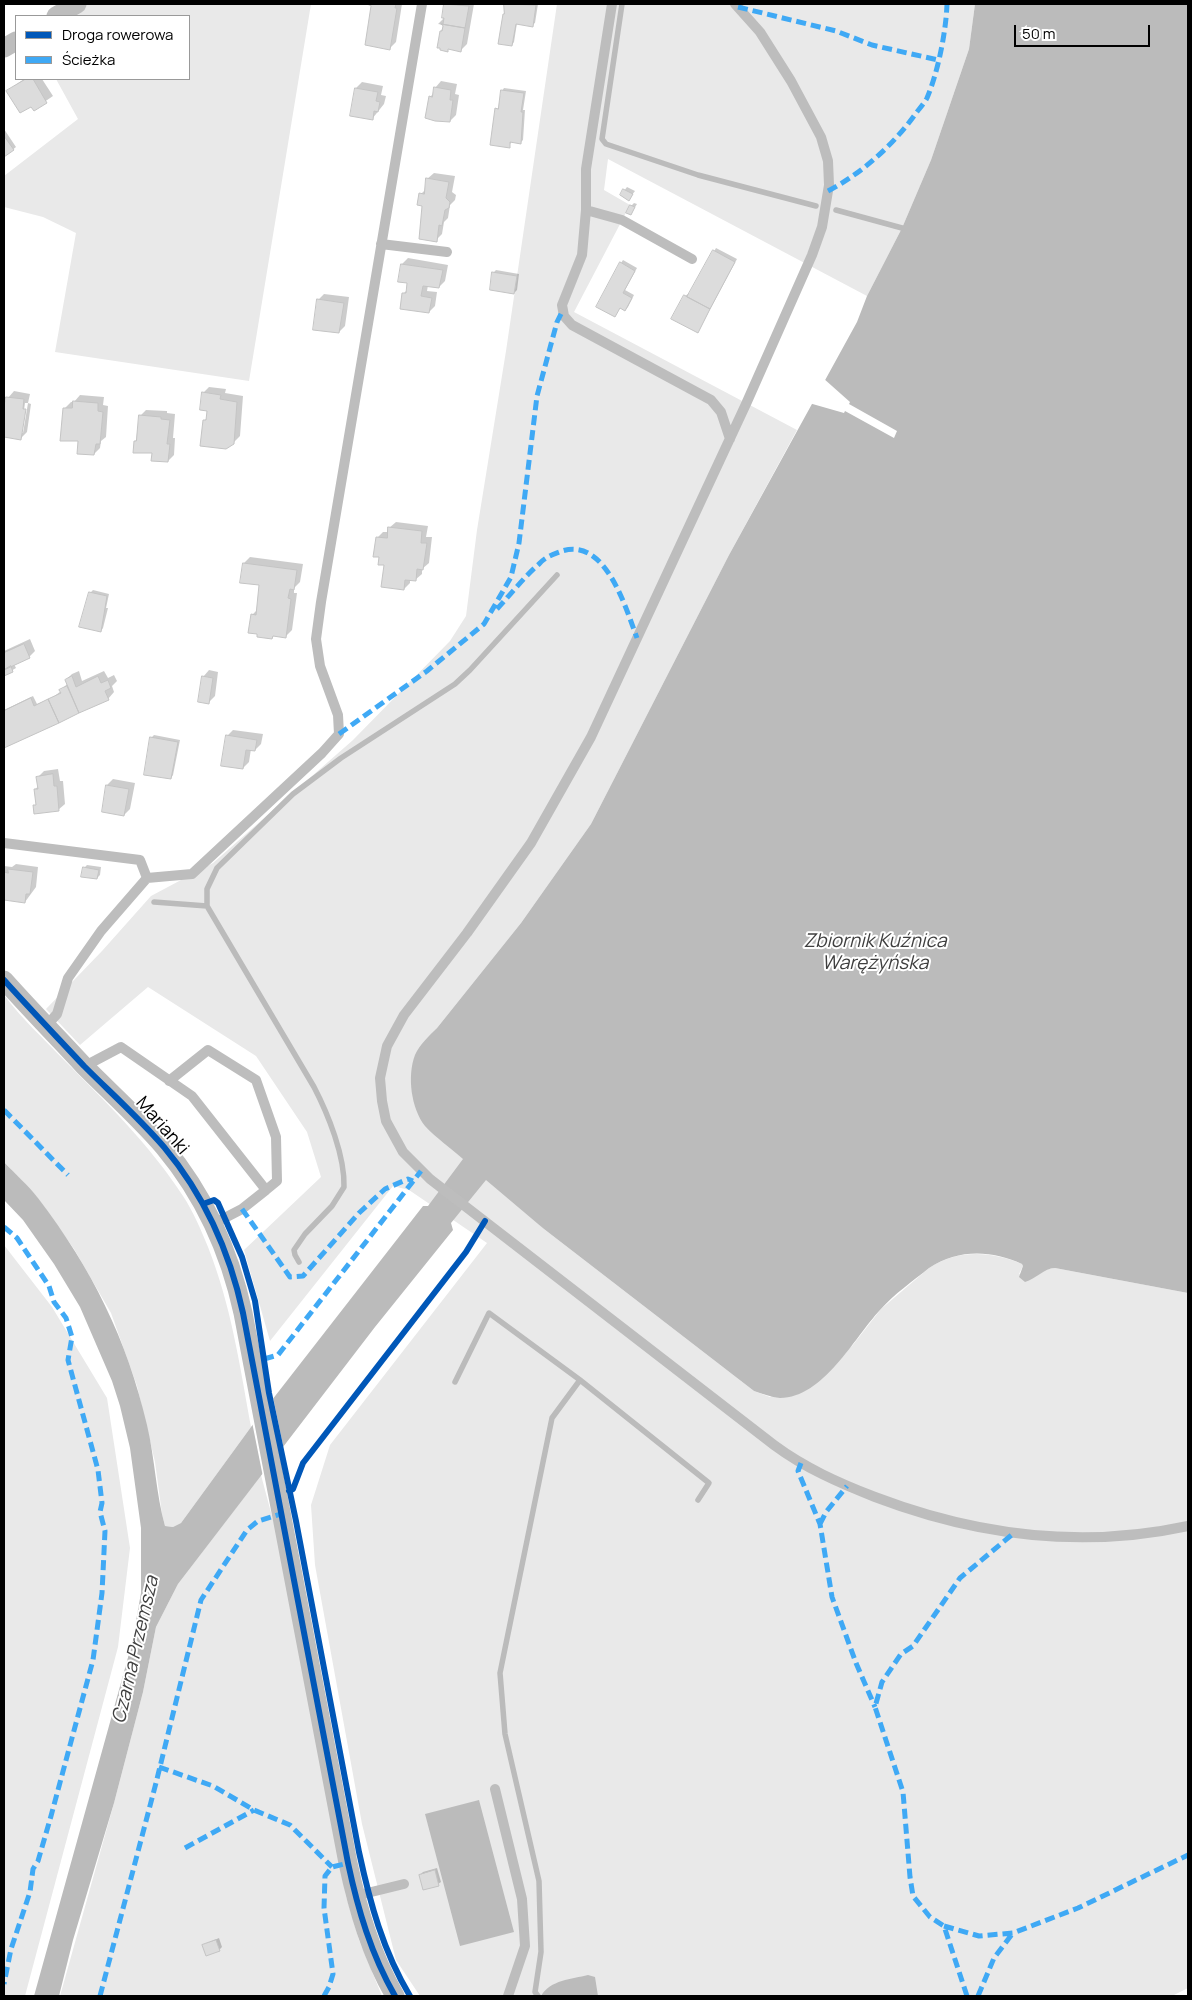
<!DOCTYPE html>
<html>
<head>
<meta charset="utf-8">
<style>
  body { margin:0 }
  #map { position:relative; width:1192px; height:2000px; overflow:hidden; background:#fff; font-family:Manrope,sans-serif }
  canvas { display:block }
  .frame { position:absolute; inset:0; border:5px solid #000; pointer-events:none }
  .legend { position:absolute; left:15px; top:15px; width:175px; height:65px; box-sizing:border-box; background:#fff; border:1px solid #999; margin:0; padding:6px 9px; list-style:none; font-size:15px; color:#000 }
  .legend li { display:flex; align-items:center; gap:10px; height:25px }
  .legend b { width:25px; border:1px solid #999 }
  .scale { position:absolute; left:1014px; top:25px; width:136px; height:22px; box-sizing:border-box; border:2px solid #000; border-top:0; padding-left:6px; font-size:15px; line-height:18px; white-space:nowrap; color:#000; -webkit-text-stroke:4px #fff; paint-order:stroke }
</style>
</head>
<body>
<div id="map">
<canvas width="1192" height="2000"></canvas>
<div class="frame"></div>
<ul class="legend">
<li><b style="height:6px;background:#0057b8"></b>Droga rowerowa</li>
<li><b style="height:6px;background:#3fa9f5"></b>Ścieżka</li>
</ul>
<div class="scale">50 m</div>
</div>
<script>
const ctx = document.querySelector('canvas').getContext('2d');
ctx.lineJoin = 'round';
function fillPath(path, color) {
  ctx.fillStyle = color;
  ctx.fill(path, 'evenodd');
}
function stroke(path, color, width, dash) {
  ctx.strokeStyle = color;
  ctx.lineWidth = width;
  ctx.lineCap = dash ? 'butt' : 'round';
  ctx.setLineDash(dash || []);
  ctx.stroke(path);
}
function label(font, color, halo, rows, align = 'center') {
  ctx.font = font + ' Manrope,sans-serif';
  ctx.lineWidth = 4;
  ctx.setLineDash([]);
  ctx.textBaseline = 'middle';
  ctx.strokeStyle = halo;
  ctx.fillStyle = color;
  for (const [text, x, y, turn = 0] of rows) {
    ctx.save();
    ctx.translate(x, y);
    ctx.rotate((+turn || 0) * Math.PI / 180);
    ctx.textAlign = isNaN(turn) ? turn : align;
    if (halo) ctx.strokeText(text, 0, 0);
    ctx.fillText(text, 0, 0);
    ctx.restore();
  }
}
const green = new Path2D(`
  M 87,4 L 311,4 L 249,381 L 55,352 L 76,233 L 43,217 L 4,207 L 4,176 L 78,119 L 56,79 L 189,79 L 189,16 L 66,16 Z
  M 557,4 L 975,4 L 969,49 L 931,160 L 902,228 L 867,296 L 608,159 L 604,190 L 630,205 L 574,312 L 797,430 L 729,555 L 591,824 L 521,923 L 437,1028 C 413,1053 409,1064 413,1099 L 544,1229 L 754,1391 L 770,1397 L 852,1346 L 881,1309 L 929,1268 C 958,1249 991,1251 1022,1264 L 1023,1266 L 1019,1274 L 1055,1268 L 1188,1293 L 1188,1988 L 1172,1996 L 420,1996 L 396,1960 L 362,1824 L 315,1565 L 311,1505 L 330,1445 L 487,1243 L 409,1190 L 393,1186 L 270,1341 L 244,1250 L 321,1177 L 307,1132 L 256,1056 L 148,987 L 80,1045 L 46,1009 L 102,951 L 151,896 L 213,863 L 353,740 L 450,641 L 466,616 L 477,530 L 506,351 Z
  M 4,995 C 22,1019 43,1038 63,1059 C 106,1102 150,1145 183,1196 C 193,1211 201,1230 208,1247 C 231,1305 240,1366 251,1427 L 181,1523 L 173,1527 L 165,1526 L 162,1514 L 155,1462 L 137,1386 L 111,1313 L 74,1249 L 37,1197 L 4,1162 Z
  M 4,1245 L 52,1307 L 107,1398 L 130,1548 L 118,1647 L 25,1996 L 4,1996 Z
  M 261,1475 L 277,1535 L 346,1896 L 359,1940 L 382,1996 L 60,1996 L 114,1803 L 143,1692 L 156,1627 L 178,1584 Z`);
const water = new Path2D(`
  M 975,4 L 1188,4 L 1188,1293 L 1055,1268 C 1044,1268 1036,1279 1025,1282 L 1019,1277 L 1023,1266 L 1022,1264 C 991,1250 958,1249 929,1268 C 913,1281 894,1294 880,1310 C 854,1338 823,1398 780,1398 C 771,1397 763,1394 754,1391 L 544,1229 L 486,1180 L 451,1223 L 453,1230 L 375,1327 L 178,1584 L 156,1627 L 143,1692 L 114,1803 L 73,1940 L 59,1996 L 34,1996 L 132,1643 L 141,1593 L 141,1528 L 130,1448 L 120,1406 L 112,1381 L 80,1307 L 54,1264 L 23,1220 L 4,1200 L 4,1162 C 15,1174 28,1185 38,1198 C 92,1269 127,1339 147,1425 C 155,1459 156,1494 165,1526 L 173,1527 L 181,1523 L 251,1427 L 423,1206 L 428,1206 L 463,1159 C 451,1148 436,1138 425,1126 C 411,1108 407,1076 415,1055 C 420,1044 429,1036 437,1028 L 521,923 L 591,824 L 729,555 L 857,322 L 867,296 L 902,228 L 931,160 L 969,49 Z
  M 479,1800 L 514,1932 L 460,1946 L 425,1814 Z
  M 588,1975 L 595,1977 L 598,1996 L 541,1996 C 550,1980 572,1979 588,1975 Z`);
const pier = new Path2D(`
  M 823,378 L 850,402 L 849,404 L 897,431 L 894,438 L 845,411 L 844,413 L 809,403 Z
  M 273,1397 L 284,1450 L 263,1477 L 252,1422 Z`);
const shadow = new Path2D(`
  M 369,4 L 402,4 L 396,42 L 390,48 L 373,5 Z
  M 446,4 L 474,4 L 467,44 L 461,50 L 449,48 L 447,50 L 441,31 L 444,25 L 438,24 L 443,19 Z
  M 506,4 L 538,4 L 535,23 L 532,25 L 517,23 L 514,42 L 512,45 L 504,14 Z
  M 24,79 L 42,79 L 53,96 L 34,109 L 32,105 L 7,91 Z
  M 441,81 L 457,84 L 455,94 L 459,95 L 456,115 L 450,121 L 430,97 L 434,93 L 435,88 Z
  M 362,82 L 383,86 L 381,95 L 386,96 L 384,104 L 372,119 L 356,88 Z
  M 504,88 L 526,91 L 523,110 L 525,110 L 523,140 L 520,143 L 512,141 L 509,146 L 497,109 L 500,106 L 502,91 Z
  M 4,129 L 16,147 L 5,156 L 4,155 Z
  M 434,173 L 455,176 L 452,192 L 456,195 L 455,200 L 450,205 L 448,218 L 444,222 L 442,234 L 436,240 L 421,194 L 426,189 L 427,179 Z
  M 627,187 L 635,191 L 629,199 L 621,195 Z
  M 634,203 L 637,204 L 631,214 L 631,206 Z
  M 716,248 L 737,259 L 700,328 L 685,296 L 688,294 L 690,295 Z
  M 408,258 L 448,265 L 445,281 L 439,287 L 428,285 L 427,291 L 437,292 L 435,306 L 429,312 L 403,294 L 408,289 L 409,282 L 400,281 L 402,264 Z
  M 623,260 L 637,268 L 625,290 L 634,295 L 628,307 L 625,310 L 620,307 L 615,315 L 621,263 Z
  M 496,270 L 519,274 L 517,290 L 514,293 L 493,273 Z
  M 324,294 L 349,297 L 345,326 L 339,332 L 318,300 Z
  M 209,387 L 226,389 L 225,393 L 243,396 L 240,436 L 233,443 L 204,421 L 207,418 L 208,410 L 203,393 Z
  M 14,391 L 30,394 L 28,403 L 31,404 L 27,432 L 21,438 L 4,436 L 4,407 L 7,404 L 8,398 ZM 25,403 L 28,403 L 23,433 L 21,433 Z
  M 80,395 L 104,397 L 103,405 L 108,406 L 106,437 L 101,441 L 100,448 L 94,454 L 80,439 L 65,408 L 71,402 L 74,402 Z
  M 146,410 L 167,411 L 167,413 L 175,414 L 173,438 L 175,438 L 174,455 L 168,461 L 135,441 L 138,438 L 140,416 Z
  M 396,522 L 428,526 L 426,537 L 432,537 L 429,563 L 422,569 L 422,574 L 415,580 L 410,579 L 410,583 L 404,589 L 380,556 L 377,538 L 383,532 L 389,532 L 389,528 Z
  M 250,557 L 303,564 L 300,582 L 294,588 L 294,593 L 297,593 L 292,630 L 286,636 L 274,635 L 272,638 L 252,615 L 258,609 L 261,584 L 244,563 Z
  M 93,590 L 109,594 L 106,608 L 108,608 L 103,628 L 101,631 L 90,593 Z
  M 30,639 L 35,651 L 29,657 L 14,664 L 16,668 L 4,675 L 4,651 Z
  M 209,670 L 218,672 L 215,696 L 209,702 L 203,677 Z
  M 79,671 L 82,681 L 104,671 L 108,678 L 114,675 L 117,681 L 112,686 L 114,692 L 108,699 L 4,747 L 4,710 L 33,696 L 37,704 L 52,698 L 61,691 L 67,684 L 66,680 L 72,674 Z
  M 233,730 L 263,734 L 261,744 L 255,750 L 251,749 L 249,762 L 243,768 L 227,736 Z
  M 154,735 L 180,740 L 173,775 L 171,778 L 151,738 Z
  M 58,769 L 60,781 L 63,781 L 65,804 L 58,810 L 35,806 L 37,803 L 35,789 L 39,786 L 38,777 L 44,771 Z
  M 113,779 L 135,783 L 130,809 L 124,815 L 107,785 Z
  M 16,864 L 38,867 L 36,887 L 25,902 L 4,892 L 4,866 L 12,867 Z
  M 87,865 L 101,867 L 100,875 L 97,878 L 84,868 Z
  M 437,1868 L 441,1882 L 438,1884 L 420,1875 L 423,1872 Z
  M 219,1938 L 222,1947 L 219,1950 L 203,1945 Z`);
const stream = new Path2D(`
  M 622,4 L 602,139 L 606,144 L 698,175 L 816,206
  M 836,210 L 902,228
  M 154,902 L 207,906
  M 299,1262 L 295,1255 L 294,1250 L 305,1234 L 332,1206 L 344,1187 C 345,1156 328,1114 314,1087 L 207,906 L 207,889 L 217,868 L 293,794 L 341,758 L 455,684 L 470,670 L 557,575
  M 580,1380 L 709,1483 L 698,1500
  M 455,1382 L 489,1313 L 580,1380 L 552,1418 L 500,1673 L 505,1734 L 539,1881 L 541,1952 L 535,1992 L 538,1996`);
const building = new Path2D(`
  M 367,4 L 396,4 L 395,8 L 397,8 L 390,50 L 365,45 L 371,6 Z
  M 444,4 L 469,6 L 465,28 L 441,24 L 443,24 L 444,18 L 442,18 Z
  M 504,4 L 536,5 L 533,27 L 516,24 L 512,46 L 498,44 L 503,14 L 504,14 Z
  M 441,24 L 465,28 L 461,52 L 448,49 L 448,52 L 440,50 L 440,48 L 437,48 L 440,31 L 442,31 L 443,26 Z
  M 26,79 L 33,79 L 47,103 L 34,111 L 31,107 L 20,113 L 6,91 Z
  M 434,87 L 451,90 L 450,100 L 453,100 L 450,122 L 435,121 L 425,118 L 429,96 L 432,97 Z
  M 355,88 L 378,92 L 376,101 L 380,102 L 378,112 L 374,111 L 373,120 L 350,116 Z
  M 501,90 L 524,93 L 521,112 L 523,112 L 521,144 L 510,142 L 510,148 L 490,145 L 495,108 L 498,109 Z
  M 4,136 L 14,150 L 4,157 Z
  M 426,178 L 449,182 L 446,198 L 450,202 L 449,208 L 445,210 L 442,226 L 439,225 L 437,242 L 419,239 L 422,206 L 417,205 L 419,193 L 424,194 Z
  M 623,189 L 633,194 L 629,201 L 620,195 Z
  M 630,205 L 635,207 L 631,215 L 626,213 Z
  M 713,250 L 735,262 L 710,309 L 687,297 Z
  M 620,262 L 635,271 L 623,293 L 632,298 L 625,311 L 620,308 L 615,317 L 596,307 Z
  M 401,264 L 443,270 L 439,288 L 423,286 L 421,296 L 432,298 L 429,313 L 400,309 L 402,293 L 406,293 L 407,283 L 398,282 Z
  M 492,272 L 517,276 L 514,294 L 490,290 Z
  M 684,295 L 710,309 L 698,333 L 671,319 Z
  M 317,299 L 344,303 L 339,333 L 313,330 Z
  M 202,392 L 221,395 L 220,399 L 237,402 L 234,444 L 226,449 L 200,446 L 203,420 L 206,420 L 207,411 L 200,410 Z
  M 6,397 L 24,399 L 23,409 L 26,409 L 21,440 L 4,437 L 4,406 Z
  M 73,401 L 98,403 L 98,411 L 103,412 L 100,444 L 96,444 L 94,455 L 77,454 L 78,441 L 60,441 L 63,408 L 72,408 Z
  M 139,415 L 161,417 L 161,419 L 170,420 L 167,444 L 170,444 L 168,462 L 151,461 L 152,453 L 133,453 L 134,441 L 136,441 Z
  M 388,527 L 422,531 L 421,543 L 427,543 L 423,570 L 417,569 L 416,581 L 405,580 L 404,590 L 381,587 L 384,565 L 378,565 L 379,557 L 373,557 L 376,537 L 387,538 Z
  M 243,563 L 297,570 L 294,590 L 290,589 L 288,598 L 291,599 L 286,638 L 273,636 L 272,639 L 257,637 L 257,634 L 248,633 L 251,614 L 256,615 L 259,585 L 240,583 Z
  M 89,592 L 107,596 L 101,632 L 79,627 Z
  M 24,644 L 30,658 L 4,670 L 4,653 Z
  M 11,666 L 13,672 L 4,676 L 4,670 Z
  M 72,676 L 76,687 L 98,676 L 101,683 L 108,680 L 111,688 L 105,691 L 109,700 L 79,713 L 65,680 Z
  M 202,676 L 213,678 L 209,704 L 198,702 Z
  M 67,686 L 79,713 L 59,723 L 48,699 L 61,693 L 59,690 Z
  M 31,698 L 34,706 L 48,699 L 59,723 L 4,748 L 4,711 Z
  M 226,735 L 257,740 L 255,751 L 246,750 L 243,769 L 221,766 Z
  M 150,737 L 178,742 L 171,779 L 144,775 Z
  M 53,774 L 54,786 L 57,786 L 59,811 L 34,814 L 33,805 L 36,805 L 34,789 L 38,789 L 36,777 Z
  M 106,785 L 129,789 L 124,816 L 102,812 Z
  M 83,867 L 99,870 L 97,879 L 81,877 Z
  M 8,869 L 33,872 L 30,894 L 26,894 L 25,903 L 4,900 L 4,872 L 8,873 Z
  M 435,1870 L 439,1886 L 423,1890 L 419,1875 Z
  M 216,1940 L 220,1951 L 206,1956 L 202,1945 Z`);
const service = new Path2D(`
  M 612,4 L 586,169 L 586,210 L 582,255 L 562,305 L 564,316 L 572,325 L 711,400 L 721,412 L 730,439
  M 735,4 L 760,32 L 791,81 L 821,137 L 828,161 L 829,185 L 822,227 L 812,255 L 746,404 L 591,737 L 531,843 L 467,933 L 404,1015 L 387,1046 L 380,1078 L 382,1101 L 386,1121 L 403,1152 L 430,1179 L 774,1445 C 805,1468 839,1483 875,1497 C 975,1535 1082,1549 1188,1526
  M 586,210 L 622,220 L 692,259
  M 381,244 L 447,252
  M 4,843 L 140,860 L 147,878
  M 46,1026 L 57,1014 L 68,978 L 101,931 L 147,878 L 192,874 L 322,753 L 339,734 L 338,715 L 320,666 L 316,639 L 321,602 L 422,4
  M 85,1066 L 121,1047 L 192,1096 L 266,1190 L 242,1209 L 213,1224
  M 169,1081 L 208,1050 L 256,1080 L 276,1137 L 277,1181 L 266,1190
  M 495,1789 L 522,1899 L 525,1946 L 508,1996
  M 355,1896 L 404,1884`);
const minor = new Path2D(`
  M 56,16 L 77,4
  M 4,48 L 16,41
  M 4,980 C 30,1009 57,1037 84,1066 C 111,1093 139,1118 164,1147 C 204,1195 230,1253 243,1313 L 348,1863 C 358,1910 371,1954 395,1996`);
const quiet = new Path2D(`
  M 738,7 L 836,31 L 872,45 L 938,60
  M 828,191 C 862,173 891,147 914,116 C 918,110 924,104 927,98 C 938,72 946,32 947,4
  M 497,609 C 511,594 524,577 539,564 C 545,557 554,554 562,551 C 606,537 626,609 637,638
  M 339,734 L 427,671 L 484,624 L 511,577 L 519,543 L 537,396 L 557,322 L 562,312
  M 4,1110 L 68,1175
  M 242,1209 L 290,1277 L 303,1276 L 359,1213 L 385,1189 L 408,1179 L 413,1181
  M 4,1227 L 17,1238 L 49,1286 L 54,1302 L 66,1318 L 72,1337 L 68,1360 L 98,1470 L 102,1503 L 100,1512 L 105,1531 L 102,1593 L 93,1660 L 51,1816 L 38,1861 L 33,1869 L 30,1892 L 11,1949 L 4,1984
  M 264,1359 L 278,1355 L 421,1171
  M 801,1463 L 798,1471 L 820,1524 L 832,1597 L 856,1663 L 875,1707
  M 820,1524 L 826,1512 L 847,1486
  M 159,1767 L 213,1786 L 254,1810 L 290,1825 L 332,1867
  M 185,1848 L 254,1810
  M 944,1926 L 979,1936 L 1013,1933 L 1078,1908 L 1188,1855
  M 100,1996 L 156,1783 L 201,1600 L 247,1530 L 258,1521 L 281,1514
  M 324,1996 L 329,1987 L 333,1974 L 324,1908 L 325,1876 L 332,1867 L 348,1863
  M 967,1996 L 944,1926 L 930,1917 L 913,1896 L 910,1877 L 903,1792 L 875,1707 L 882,1682 L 901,1654 L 913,1646 L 960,1578 L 1014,1533
  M 978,1996 L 994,1958 L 1013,1933`);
const cycleway = new Path2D(`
  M 4,980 C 30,1009 57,1037 84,1066 C 111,1093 139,1118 164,1147 C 204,1195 230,1253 243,1313 L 348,1863 C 358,1910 371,1954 395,1996
  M 203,1204 L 214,1200 L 218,1203 L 242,1257 L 255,1301 L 269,1393 L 296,1521 L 359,1852 C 370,1903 383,1951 410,1996
  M 289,1491 L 293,1489 L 303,1463 L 466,1252 L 485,1221`);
const streetNames = [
  ["Marianki",162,1126,49]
];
const waterNames = [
  ["Zbiornik Kuźnica",875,942],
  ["Warężyńska",875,964],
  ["Czarna Przemsza",136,1650,-77]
];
fillPath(green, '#e9e9e9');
fillPath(water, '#bbb');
fillPath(pier, '#fff');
fillPath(shadow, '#0003');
stroke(stream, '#bbb', 5.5);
fillPath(building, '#dcdcdc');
stroke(building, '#c4c4c4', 1);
stroke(service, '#bdbdbd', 10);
stroke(minor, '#bdbdbd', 19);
stroke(quiet, '#3fa9f5', 5, [10, 5]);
stroke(cycleway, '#0057b8', 6);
label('18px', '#000', '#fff', streetNames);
label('italic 19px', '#3f3f3f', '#fff', waterNames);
</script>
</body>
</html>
